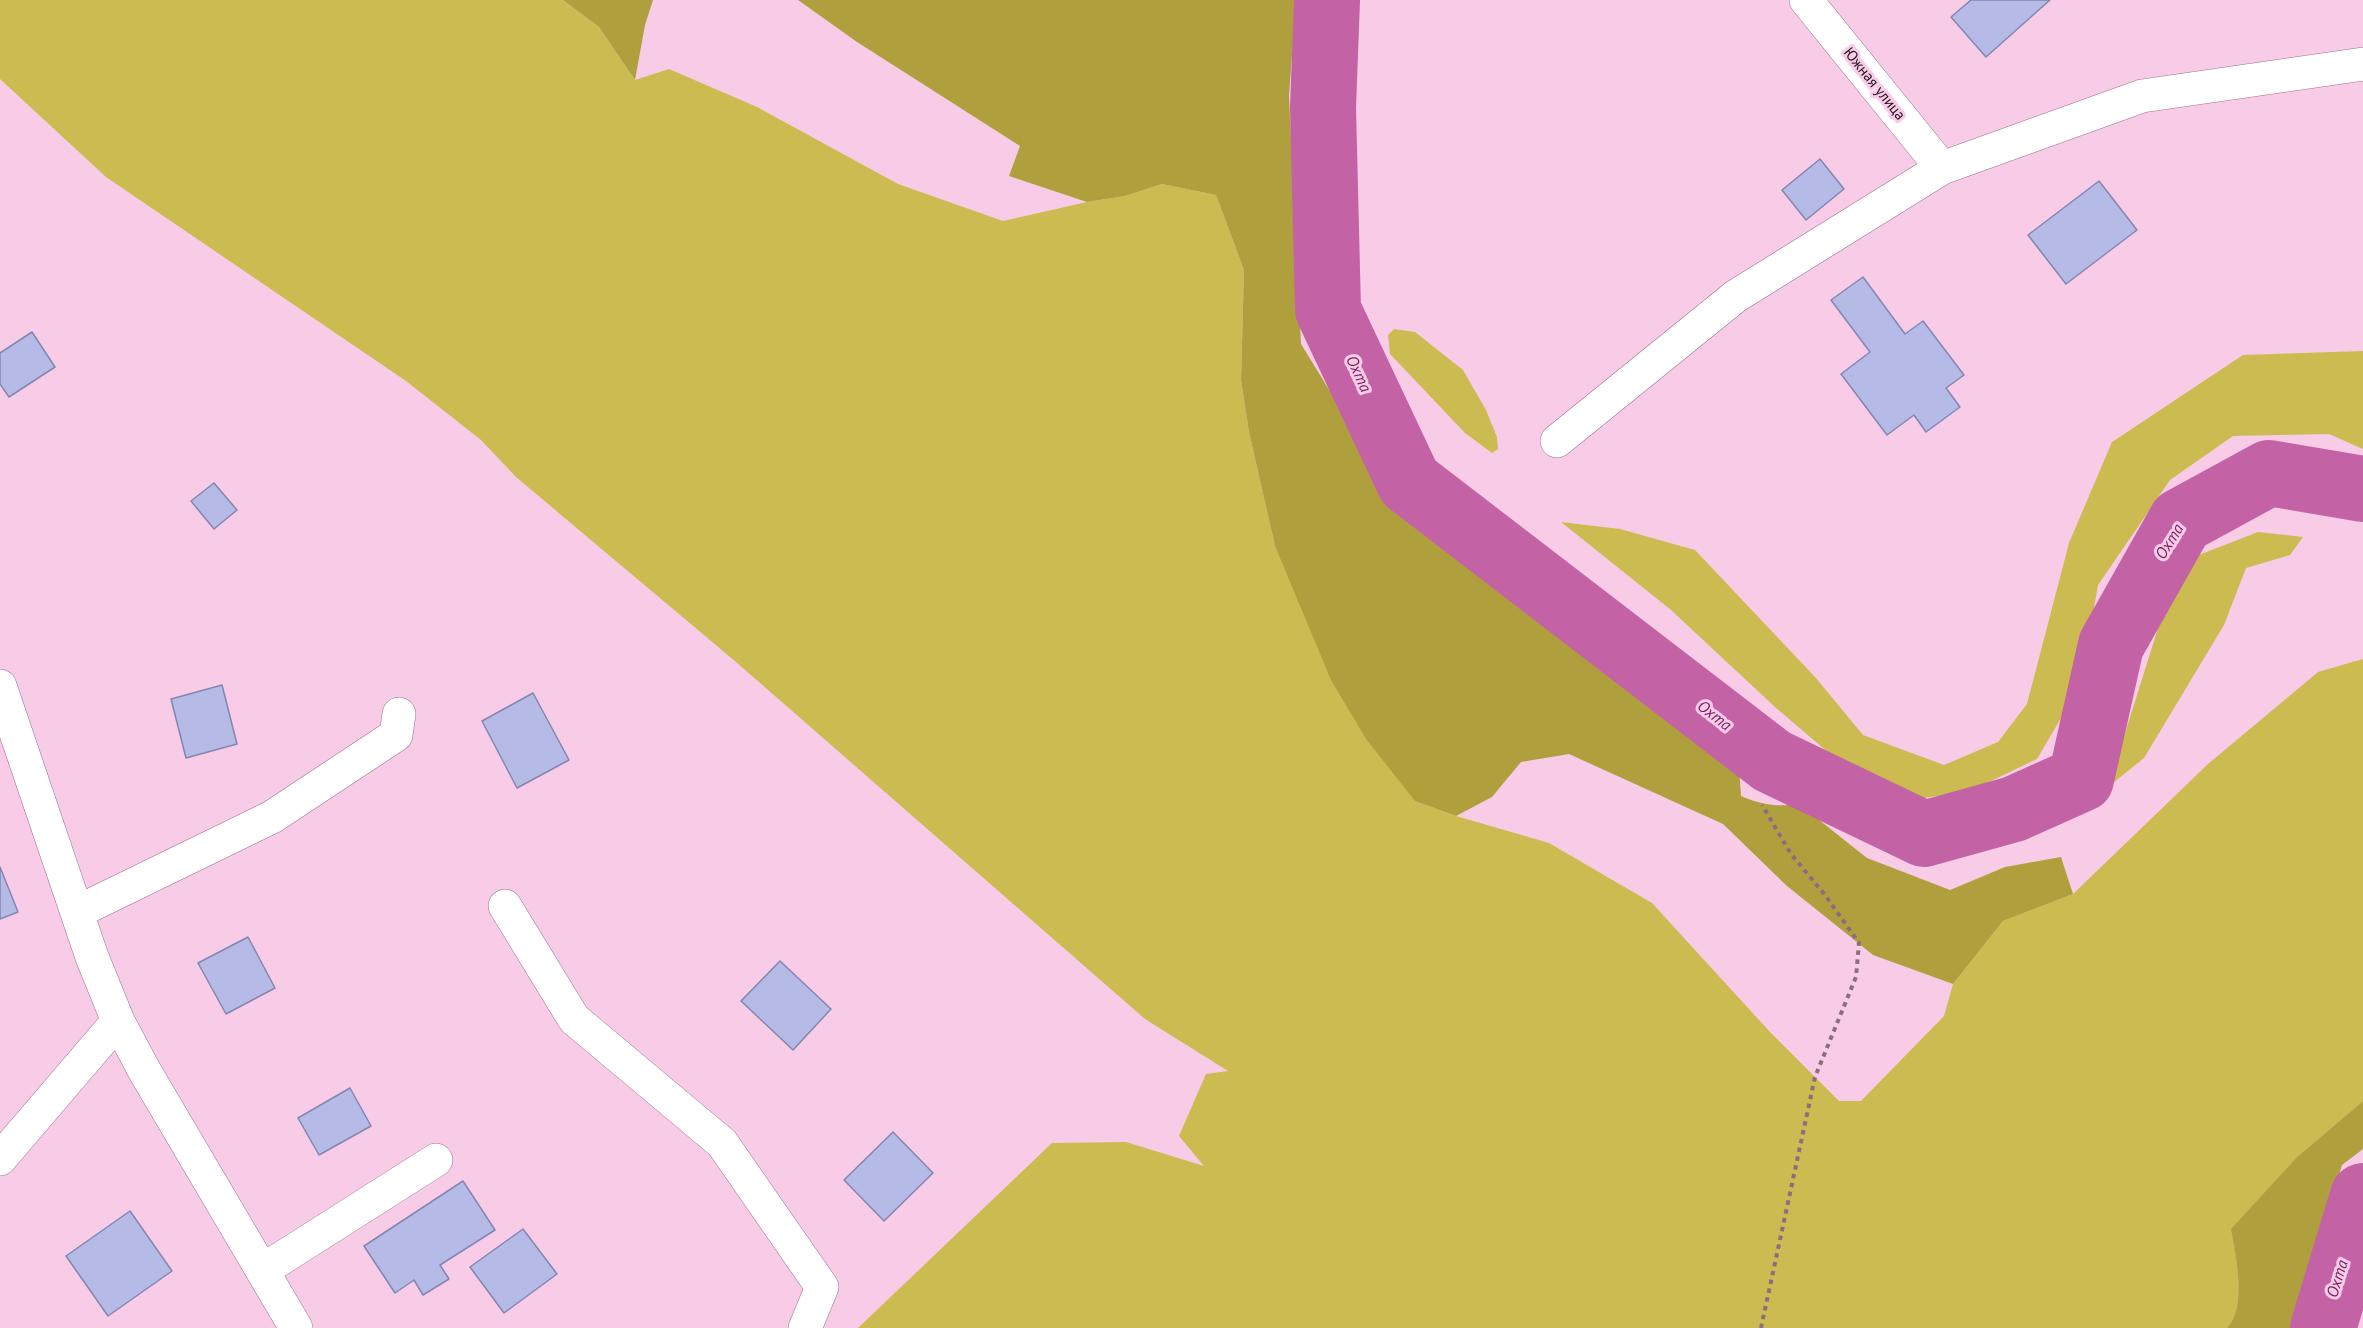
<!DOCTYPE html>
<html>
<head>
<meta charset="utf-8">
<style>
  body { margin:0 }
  canvas { display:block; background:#f8cbe7 }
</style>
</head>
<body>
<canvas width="2363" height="1328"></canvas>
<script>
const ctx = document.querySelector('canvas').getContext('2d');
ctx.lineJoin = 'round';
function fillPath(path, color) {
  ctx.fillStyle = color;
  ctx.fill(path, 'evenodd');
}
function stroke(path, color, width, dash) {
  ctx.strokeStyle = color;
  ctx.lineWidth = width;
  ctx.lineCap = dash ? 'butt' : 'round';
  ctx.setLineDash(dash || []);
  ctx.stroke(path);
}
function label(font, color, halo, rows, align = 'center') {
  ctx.font = font + ' "PT Sans",sans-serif';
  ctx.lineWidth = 6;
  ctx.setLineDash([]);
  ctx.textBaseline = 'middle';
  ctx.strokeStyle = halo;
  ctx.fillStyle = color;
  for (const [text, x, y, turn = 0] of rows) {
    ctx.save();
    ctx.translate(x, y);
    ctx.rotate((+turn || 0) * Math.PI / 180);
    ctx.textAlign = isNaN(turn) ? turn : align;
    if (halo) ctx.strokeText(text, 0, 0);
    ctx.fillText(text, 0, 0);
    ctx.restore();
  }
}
const green = new Path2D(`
  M 0,0 L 563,0 L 599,27 L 635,80 L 669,69 L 757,107 L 898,184 L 1003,221 L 1087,202 L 1125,196 L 1162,184 L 1216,195 L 1244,270 L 1241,380 L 1249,432 L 1275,546 L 1299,597 L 1415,801 L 1456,816 L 1549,843 L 1652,903 L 1770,1032 L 1839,1101 L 1861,1101 L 1944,1016 L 1953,984 L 2003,921 L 2073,894 L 2208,764 L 2318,672 L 2363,659 L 2363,1101 L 2297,1157 L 2232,1229 C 2236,1256 2247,1307 2227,1328 L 858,1328 L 1052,1143 L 1126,1142 L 1204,1166 L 1179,1136 L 1206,1074 L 1228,1071 L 1145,1019 L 736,662 L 516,477 L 481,440 L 406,381 L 106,177 L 0,79 Z
  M 1394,329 L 1415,332 L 1463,370 L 1486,410 L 1497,437 L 1498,449 L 1492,453 L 1465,433 L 1390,354 L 1388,335 Z
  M 2363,351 L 2363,449 L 2329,434 L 2233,436 L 2170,480 L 2098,585 L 2081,684 L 2037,759 L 1970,791 L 1905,801 L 1830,754 L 1775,707 L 1671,610 L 1561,522 L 1620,529 L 1695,550 L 1815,677 L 1863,735 L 1944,765 L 1998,742 L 2027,704 L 2069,543 L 2112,442 L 2243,355 Z
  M 2258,532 L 2303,537 L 2290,555 L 2246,568 L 2224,625 L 2144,758 L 2108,787 L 2160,622 L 2191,558 Z`);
const forest = new Path2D(`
  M 563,0 L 653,0 L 645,25 L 635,80 L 599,27 Z
  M 798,0 L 1296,0 L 1289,96 L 1301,344 L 1403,510 L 1739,767 L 1741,796 C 1762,805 1777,807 1799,804 L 1867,858 L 1950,890 L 2005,867 L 2061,857 L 2073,894 L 2003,921 L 1953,984 L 1873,955 L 1787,886 L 1723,824 L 1569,754 L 1521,762 L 1492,797 L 1456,816 L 1415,801 L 1366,739 L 1331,680 L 1275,546 L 1249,432 L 1241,380 L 1244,270 L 1216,195 L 1162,184 L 1125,196 L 1087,202 L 1009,176 L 1020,146 L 857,42 Z
  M 2363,1101 L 2363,1149 L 2342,1165 L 2293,1328 L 2227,1328 C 2247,1307 2236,1256 2231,1229 L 2297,1157 Z`);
const river = new Path2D(`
  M 1327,0 L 1323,108 L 1328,310 L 1409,482 L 1772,761 L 1924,834 L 2014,809 L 2081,779 L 2111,645 L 2181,521 L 2269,473 L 2363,489
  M 2323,1328 L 2363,1196`);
const building = new Path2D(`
  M 1971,0 L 2050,0 L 1986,57 L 1951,17 Z
  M 1820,159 L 1844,189 L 1806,220 L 1782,190 Z
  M 2099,181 L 2137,230 L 2066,284 L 2028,235 Z
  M 1863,277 L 1905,334 L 1923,321 L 1964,375 L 1946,388 L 1960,407 L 1926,432 L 1914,415 L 1887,435 L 1841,374 L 1870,352 L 1831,300 Z
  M 32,332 L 55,367 L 9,397 L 0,384 L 0,353 Z
  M 214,483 L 237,510 L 214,529 L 191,501 Z
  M 222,685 L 237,744 L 186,758 L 171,699 Z
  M 533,693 L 569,760 L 517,788 L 482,721 Z
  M 0,867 L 18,912 L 0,919 Z
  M 248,937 L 275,988 L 226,1014 L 198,963 Z
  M 780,961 L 831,1009 L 793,1050 L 741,1001 Z
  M 350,1088 L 371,1126 L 319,1155 L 298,1118 Z
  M 893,1132 L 933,1173 L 884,1221 L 844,1180 Z
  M 463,1181 L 495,1230 L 440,1265 L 449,1279 L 423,1295 L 414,1280 L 395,1293 L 364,1246 Z
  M 130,1211 L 172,1271 L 108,1316 L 66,1256 Z
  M 523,1229 L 557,1274 L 504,1313 L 470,1267 Z`);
const path = new Path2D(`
  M 1761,1328 L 1815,1077 L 1856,977 L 1859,943 L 1825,895 L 1791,854 L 1762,805`);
const minor = new Path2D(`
  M 1806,0 L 1942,168
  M 1557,441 L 1736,296 L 1942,168 L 2142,96 L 2363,64
  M 0,686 L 92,957 L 118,1021 L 144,1070 L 296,1328
  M 505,906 L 574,1019 L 722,1143 L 822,1287 L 805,1328
  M 77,912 L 272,817 L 396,735 L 399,714
  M 0,1159 L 118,1021
  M 263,1270 L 436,1160`);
const streetNames = [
  ["Южная улица",1874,84,51]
];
const waterNames = [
  ["Охта",1358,374,65],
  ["Охта",2170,542,-58],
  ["Охта",1714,716,38],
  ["Охта",2338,1279,-73]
];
fillPath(green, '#ccbb50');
fillPath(forest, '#b0a03d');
stroke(river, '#c462a6', 66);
fillPath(building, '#b6bae6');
stroke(building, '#8387b0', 1.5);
stroke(minor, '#9b738d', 34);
stroke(path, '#8b6d80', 4, [4.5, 4.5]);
stroke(minor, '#fff', 33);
label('15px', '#21121c', '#f8cbe7', streetNames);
label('italic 16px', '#771e60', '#f8cbe7', waterNames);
</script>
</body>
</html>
